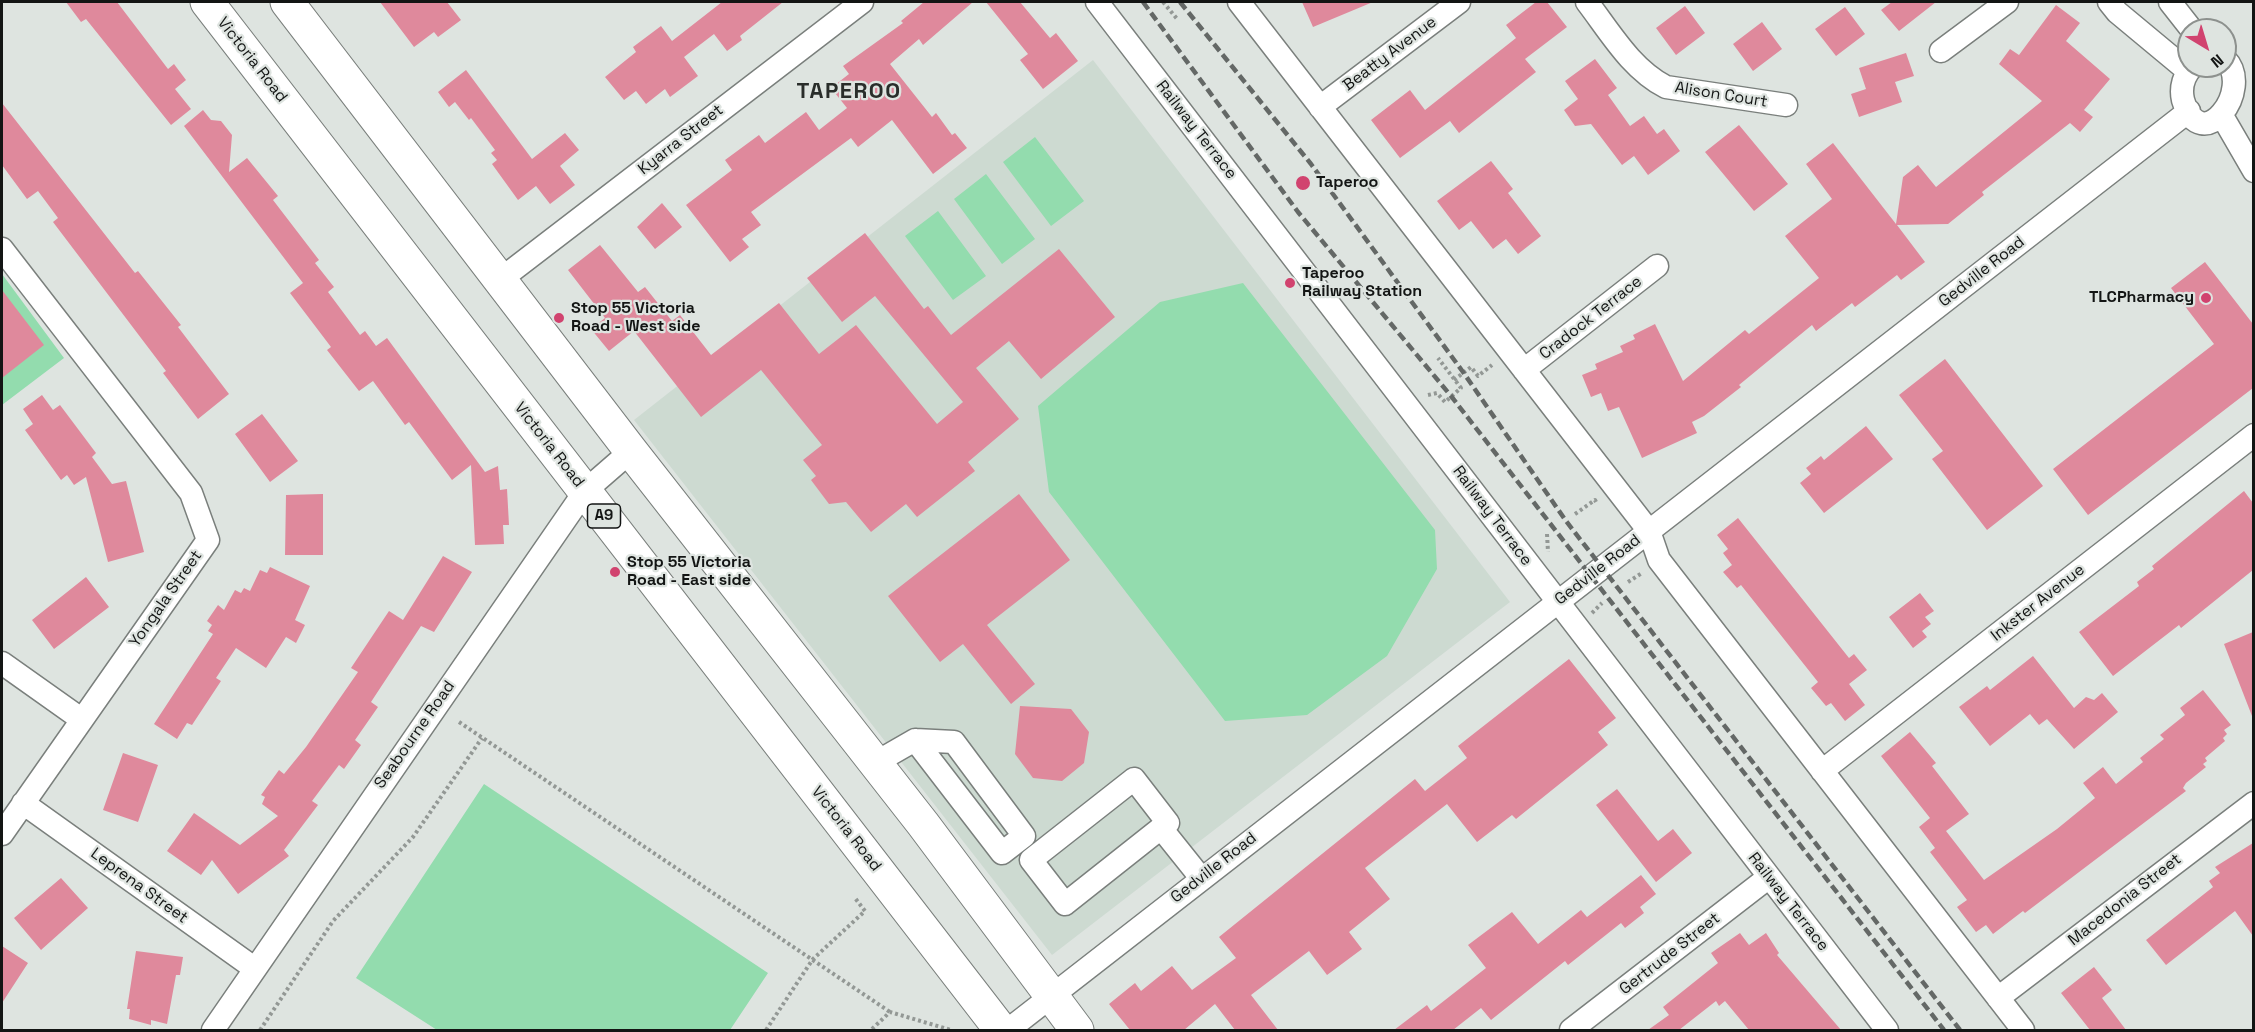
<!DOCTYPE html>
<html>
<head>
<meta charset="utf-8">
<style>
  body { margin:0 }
  #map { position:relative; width:2255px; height:1032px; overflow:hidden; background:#dee4e0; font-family:"Space Grotesk",sans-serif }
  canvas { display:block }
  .frame { position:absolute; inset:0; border:3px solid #131514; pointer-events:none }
  .north { position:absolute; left:2177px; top:18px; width:60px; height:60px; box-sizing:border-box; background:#dee4e0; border:2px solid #8d918e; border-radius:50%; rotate:142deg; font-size:16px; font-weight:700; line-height:24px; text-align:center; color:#131514 }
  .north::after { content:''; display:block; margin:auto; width:21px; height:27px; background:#d1436f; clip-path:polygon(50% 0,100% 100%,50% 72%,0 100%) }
</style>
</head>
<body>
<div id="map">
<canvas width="2255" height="1032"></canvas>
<div class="frame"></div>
<div class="north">N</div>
</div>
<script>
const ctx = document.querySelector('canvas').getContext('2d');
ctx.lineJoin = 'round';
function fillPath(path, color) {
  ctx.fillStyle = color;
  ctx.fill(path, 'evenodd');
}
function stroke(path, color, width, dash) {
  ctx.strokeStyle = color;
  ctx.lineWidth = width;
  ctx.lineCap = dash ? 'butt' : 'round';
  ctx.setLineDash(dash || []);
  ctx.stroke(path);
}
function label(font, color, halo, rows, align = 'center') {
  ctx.font = font + ' "Space Grotesk",sans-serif';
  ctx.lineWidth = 4.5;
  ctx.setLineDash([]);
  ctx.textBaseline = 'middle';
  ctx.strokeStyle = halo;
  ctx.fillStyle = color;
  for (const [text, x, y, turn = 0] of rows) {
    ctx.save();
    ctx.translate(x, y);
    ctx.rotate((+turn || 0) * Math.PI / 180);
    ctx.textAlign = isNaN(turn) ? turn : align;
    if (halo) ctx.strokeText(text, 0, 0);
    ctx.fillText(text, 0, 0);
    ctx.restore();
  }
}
const built = new Path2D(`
  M 1093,60 L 1510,602 L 1052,955 L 634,420 Z`);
const green = new Path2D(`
  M 1035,137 L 1084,201 L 1051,226 L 1003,162 Z
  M 986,174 L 1035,239 L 1002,264 L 954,199 Z
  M 938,211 L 986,276 L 953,300 L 905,236 Z
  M 2,274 L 64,358 L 2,405 Z
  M 1243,283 L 1435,530 L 1437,569 L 1387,656 L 1307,715 L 1225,721 L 1049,492 L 1038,406 L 1160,302 Z
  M 484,784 L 768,973 L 730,1030 L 437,1030 L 356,978 Z`);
const building = new Path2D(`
  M 66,2 L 117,2 L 168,69 L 174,64 L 186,80 L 175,89 L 191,109 L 171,125 L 86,19 L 81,22 Z
  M 380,2 L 447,2 L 461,20 L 438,37 L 434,32 L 414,47 Z
  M 722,2 L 783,2 L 740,36 L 742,40 L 727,51 L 714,34 L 684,57 L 698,76 L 670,97 L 665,89 L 646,104 L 636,91 L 624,100 L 605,77 L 636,52 L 633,47 L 661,26 L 672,41 Z
  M 924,2 L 973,2 L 923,45 L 919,39 L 890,64 L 932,117 L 936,113 L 952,135 L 955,133 L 967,148 L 933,174 L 892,120 L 858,147 L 851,138 L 751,212 L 761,225 L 742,239 L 749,247 L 730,262 L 686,205 L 732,170 L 725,160 L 759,135 L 765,143 L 806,112 L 819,130 L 847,108 L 831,88 L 849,74 L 843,66 L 903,23 L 901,21 Z
  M 986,2 L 1020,2 L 1050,38 L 1056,33 L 1078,61 L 1043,89 L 1020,60 L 1028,54 Z
  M 1302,2 L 1373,2 L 1313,27 Z
  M 1536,2 L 1547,2 L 1567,27 L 1525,59 L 1536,72 L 1459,133 L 1450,121 L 1400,158 L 1371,120 L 1410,90 L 1425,110 L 1516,38 L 1506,25 Z
  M 1892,2 L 1936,2 L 1899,31 L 1881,10 Z
  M 2056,5 L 2080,23 L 2066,41 L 2110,79 L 2084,110 L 2093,117 L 2080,132 L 2070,123 L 1982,192 L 1984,195 L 1948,224 L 1897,225 L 1925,262 L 1901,280 L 1897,275 L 1855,307 L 1852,303 L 1816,331 L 1812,325 L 1739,385 L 1741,387 L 1704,416 L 1692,422 L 1697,433 L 1642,458 L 1619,407 L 1608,411 L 1601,393 L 1591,397 L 1582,375 L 1597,369 L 1595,364 L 1623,352 L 1620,346 L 1635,339 L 1633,335 L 1655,324 L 1683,381 L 1745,330 L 1749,334 L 1819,278 L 1785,236 L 1832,199 L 1806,164 L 1833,143 L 1896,224 L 1903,177 L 1918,165 L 1936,187 L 2042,101 L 1999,64 L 2010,49 L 2019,55 Z
  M 1685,6 L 1705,33 L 1676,55 L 1656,28 Z
  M 1845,7 L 1865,34 L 1836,56 L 1815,29 Z
  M 1762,22 L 1782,49 L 1753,71 L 1733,44 Z
  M 1906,53 L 1914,76 L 1895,82 L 1902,102 L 1859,117 L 1851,94 L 1866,89 L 1859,68 Z
  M 1595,59 L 1617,88 L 1608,95 L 1630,126 L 1644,116 L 1657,134 L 1664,129 L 1680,151 L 1648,175 L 1634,156 L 1622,165 L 1591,124 L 1575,126 L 1564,110 L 1578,99 L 1565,81 Z
  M 466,70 L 532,159 L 565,133 L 579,150 L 560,166 L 575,185 L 550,204 L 536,186 L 518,200 L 492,164 L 497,160 L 491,153 L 495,150 L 471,118 L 469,120 L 455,102 L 449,107 L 438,92 Z
  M 2,103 L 135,273 L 138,271 L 181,325 L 178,327 L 229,394 L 198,419 L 163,373 L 166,371 L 53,222 L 58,218 L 38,191 L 27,199 L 2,165 Z
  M 203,110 L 211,120 L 221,121 L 232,135 L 229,172 L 247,158 L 278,196 L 273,200 L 319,260 L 315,263 L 334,287 L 328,292 L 360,335 L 365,331 L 376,346 L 387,338 L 485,472 L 498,466 L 500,490 L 507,489 L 509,525 L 503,525 L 504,544 L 475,545 L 471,465 L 452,480 L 409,422 L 405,425 L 373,381 L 359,391 L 327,350 L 331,347 L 290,293 L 303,283 L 184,126 Z
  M 1739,125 L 1788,184 L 1754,211 L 1705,152 Z
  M 1491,161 L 1513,189 L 1508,193 L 1541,236 L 1518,254 L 1506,239 L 1493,249 L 1471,221 L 1459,230 L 1437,201 Z
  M 662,203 L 682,227 L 655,249 L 637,227 Z
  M 865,233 L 924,309 L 928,306 L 951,335 L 1059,249 L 1115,317 L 1041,379 L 1009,341 L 976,368 L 1019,419 L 968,462 L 975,471 L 917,517 L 906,504 L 871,532 L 846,502 L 829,504 L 811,480 L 816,476 L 803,460 L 822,445 L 761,370 L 701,417 L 634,331 L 609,351 L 591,329 L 605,318 L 568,270 L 600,245 L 638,292 L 645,287 L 672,321 L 680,315 L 711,355 L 779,303 L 819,354 L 856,325 L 937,424 L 963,402 L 875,296 L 842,322 L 807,278 Z
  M 2205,262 L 2253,324 L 2253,388 L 2088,515 L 2053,469 L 2214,344 L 2171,288 Z
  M 2,290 L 44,345 L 2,378 Z
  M 1945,359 L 2043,486 L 1987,530 L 1932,459 L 1943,451 L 1899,395 Z
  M 42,395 L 53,410 L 60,405 L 96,453 L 92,457 L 112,484 L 126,481 L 144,552 L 108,562 L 86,477 L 74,485 L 67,475 L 61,480 L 25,430 L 33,424 L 23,409 Z
  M 262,414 L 298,461 L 270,482 L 235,434 Z
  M 1866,426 L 1893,459 L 1824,513 L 1800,483 L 1811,474 L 1806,468 L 1821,456 L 1824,460 Z
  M 2244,491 L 2253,503 L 2253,570 L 2181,628 L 2179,625 L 2113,676 L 2079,632 L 2139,586 L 2137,582 L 2154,569 L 2152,566 Z
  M 323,494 L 323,555 L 285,555 L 286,495 Z
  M 1019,494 L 1070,560 L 987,625 L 1035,684 L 1011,704 L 963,644 L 940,662 L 888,596 Z
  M 1738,518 L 1849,658 L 1854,654 L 1867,670 L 1849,684 L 1865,705 L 1845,721 L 1831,703 L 1826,706 L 1811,688 L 1818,682 L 1741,585 L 1737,588 L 1723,572 L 1732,565 L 1723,553 L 1728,549 L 1717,535 Z
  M 443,556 L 472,572 L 434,632 L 421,626 L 371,702 L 378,707 L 355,740 L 361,745 L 344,769 L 339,765 L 312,801 L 318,805 L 284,850 L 289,856 L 238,894 L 212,860 L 201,875 L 167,851 L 194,813 L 240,845 L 278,816 L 262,804 L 265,797 L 261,795 L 279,770 L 284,774 L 306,747 L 358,672 L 351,668 L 389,611 L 403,620 Z
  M 270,567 L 310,586 L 295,620 L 305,625 L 296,643 L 286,637 L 266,668 L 236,648 L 216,678 L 221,681 L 192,725 L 187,723 L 177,739 L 154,724 L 213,634 L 208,631 L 212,625 L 207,621 L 218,605 L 224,610 L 235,590 L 241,593 L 244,588 L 250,591 L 260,570 L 267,573 Z
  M 86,577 L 109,607 L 54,649 L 32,620 Z
  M 1920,593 L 1934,611 L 1925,617 L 1931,624 L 1922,631 L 1927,637 L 1913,648 L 1889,617 Z
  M 2253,632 L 2253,716 L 2252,716 L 2224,644 Z
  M 2033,656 L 2074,708 L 2086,697 L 2094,700 L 2102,693 L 2118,712 L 2074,749 L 2047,719 L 2039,725 L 2030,714 L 1990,746 L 1959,707 L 1987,686 L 1990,690 Z
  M 1569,659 L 1616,718 L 1598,732 L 1608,745 L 1516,819 L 1512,815 L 1477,842 L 1447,804 L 1365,868 L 1390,899 L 1349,932 L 1362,949 L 1327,975 L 1309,951 L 1251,995 L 1278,1030 L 1235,1030 L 1215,1004 L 1184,1030 L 1130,1030 L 1109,1004 L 1135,983 L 1141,991 L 1172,966 L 1192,990 L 1236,958 L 1219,937 L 1415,779 L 1425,791 L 1467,758 L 1458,746 Z
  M 2203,690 L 2231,725 L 2224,730 L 2227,734 L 2223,738 L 2225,741 L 2205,758 L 2207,761 L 2203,764 L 2206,767 L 2186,783 L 2183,788 L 2186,791 L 2025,913 L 2023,911 L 1993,934 L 1986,925 L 1976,932 L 1957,907 L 1967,900 L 1930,852 L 1935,848 L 1919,827 L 1930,818 L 1881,756 L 1910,732 L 1936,763 L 1932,766 L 1969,814 L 1946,831 L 1984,880 L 2057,829 L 2095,798 L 2083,783 L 2103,767 L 2116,784 L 2143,762 L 2140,758 L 2164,739 L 2160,735 L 2185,715 L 2180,708 Z
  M 1020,706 L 1071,709 L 1089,732 L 1084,763 L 1062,781 L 1033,778 L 1015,754 Z
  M 123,753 L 158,765 L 138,822 L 103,810 Z
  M 1617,789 L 1658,841 L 1673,829 L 1692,853 L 1656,882 L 1596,805 Z
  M 2253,843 L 2253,936 L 2235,911 L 2166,965 L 2146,940 L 2213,887 L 2209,881 L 2220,873 L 2215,867 Z
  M 1641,875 L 1656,894 L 1640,907 L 1644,913 L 1625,928 L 1621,923 L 1568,965 L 1565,961 L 1491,1020 L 1481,1008 L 1453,1030 L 1394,1030 L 1427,1005 L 1431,1011 L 1486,968 L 1468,945 L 1512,912 L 1538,944 L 1581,910 L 1587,917 Z
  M 61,878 L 88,908 L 41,950 L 14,918 Z
  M 1740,933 L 1749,945 L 1766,933 L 1779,953 L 1777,955 L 1841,1030 L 1749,1030 L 1725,1001 L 1719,1006 L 1716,1001 L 1679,1030 L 1648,1030 L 1669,1015 L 1663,1007 L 1718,963 L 1711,953 Z
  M 2,946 L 28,963 L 2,1003 Z
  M 136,951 L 183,957 L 180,975 L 176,975 L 167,1024 L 151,1020 L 151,1025 L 129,1019 L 130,1009 L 127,1009 Z
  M 2094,967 L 2112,990 L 2102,998 L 2126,1030 L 2090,1030 L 2061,993 Z`);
const path = new Path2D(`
  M 1163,2 L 1178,20
  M 1454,380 L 1471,367 L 1478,376 L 1492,365
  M 1428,395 L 1437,393 L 1445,402 L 1461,388 L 1438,358
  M 1575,514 L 1595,500 L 1596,502
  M 1547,534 L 1548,552
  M 1628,582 L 1642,573
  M 1592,613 L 1602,603
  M 459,722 L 890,1012
  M 872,1029 L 890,1012 L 951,1030
  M 260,1030 L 333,921 L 413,837 L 482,738
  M 766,1030 L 813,959 L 865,911 L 855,898`);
const minor = new Path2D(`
  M 1097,2 L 1887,1030
  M 1239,2 L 1649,531 L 1659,560 L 2023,1030
  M 1587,2 C 1610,32 1631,69 1666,87 L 1786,105
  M 2109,2 L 2117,12 L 2188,71
  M 2170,2 L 2192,30
  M 1941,51 L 2007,2
  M 2193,66 C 2184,75 2180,87 2183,100 C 2201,160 2255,89 2225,59
  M 1320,107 L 1459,2
  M 2225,121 L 2254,171
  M 2,249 L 191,493 L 208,540 L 2,834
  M 501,279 L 862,2
  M 1524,370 L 1657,266
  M 2,663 L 81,719
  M 875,763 L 915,740 L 954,742 L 1024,836 L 1002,853 L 915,740
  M 1822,771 L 2254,435
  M 23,803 L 254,968
  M 1161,828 L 1168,823 L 1134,779 L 1031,860 L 1065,904 L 1161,828 L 1201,878
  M 1998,998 L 2254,803
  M 213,1030 L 585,491 L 631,451
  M 1008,1030 L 2189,111
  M 1571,1030 L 1769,877`);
const highway = new Path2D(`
  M 207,2 L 1001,1030
  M 287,2 L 631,451 L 923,824 L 1077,1030`);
const rail = new Path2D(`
  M 1143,2 L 1298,212 L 1451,396 L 1944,1030
  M 1180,2 L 1311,164 L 1463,372 L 1566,521 L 1960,1030`);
const markers = [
  [1303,183,8,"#d1436f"],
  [1290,283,6,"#d1436f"],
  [2206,298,6,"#d1436f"],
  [559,318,6,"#d1436f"],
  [615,572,6,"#d1436f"]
];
const shields = [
  [604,516,33]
];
const shieldNames = [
  ["A9",604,516]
];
const streetNames = [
  ["Beatty Avenue",1390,54,-37],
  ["Victoria Road",252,60,52],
  ["Alison Court",1721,95,9],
  ["Railway Terrace",1196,130,52],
  ["Kyarra Street",681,140,-38],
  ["Gedville Road",1982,272,-38],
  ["Cradock Terrace",1591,318,-38],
  ["Victoria Road",549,445,52],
  ["Railway Terrace",1492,516,53],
  ["Gedville Road",1598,570,-38],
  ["Yongala Street",166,599,-55],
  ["Inkster Avenue",2038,603,-38],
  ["Seabourne Road",415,735,-55],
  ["Victoria Road",846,829,52],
  ["Gedville Road",1214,868,-38],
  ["Leprena Street",139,886,36],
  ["Macedonia Street",2125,900,-38],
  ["Railway Terrace",1788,902,52],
  ["Gertrude Street",1670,954,-38]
];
const poiNames = [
  ["Taperoo",1316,183],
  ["Taperoo",1302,274],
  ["Railway Station",1302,292],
  ["TLCPharmacy",2194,298,"right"],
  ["Stop 55 Victoria",571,309],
  ["Road - West side",571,327],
  ["Stop 55 Victoria",627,563],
  ["Road - East side",627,581]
];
const districtNames = [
  ["TAPEROO",849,92]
];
fillPath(built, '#cddad1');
fillPath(green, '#93dcae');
fillPath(building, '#df899c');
stroke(minor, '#7a7f7c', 25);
stroke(highway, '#7a7f7c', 35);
stroke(path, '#939895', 4, [3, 3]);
stroke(minor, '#fff', 22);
stroke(highway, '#fff', 33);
stroke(rail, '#646866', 4.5, [9, 4.5]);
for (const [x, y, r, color] of markers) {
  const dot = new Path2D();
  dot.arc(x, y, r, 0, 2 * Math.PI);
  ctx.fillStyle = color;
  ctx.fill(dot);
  stroke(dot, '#dee4e0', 2);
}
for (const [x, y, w] of shields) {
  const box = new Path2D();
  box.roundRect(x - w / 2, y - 12, w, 24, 4.5);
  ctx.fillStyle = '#dee4e0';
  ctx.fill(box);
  stroke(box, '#131514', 1.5);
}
label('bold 15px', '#131514', null, shieldNames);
label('16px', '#131514', '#dee4e0', streetNames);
label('bold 16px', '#131514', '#dee4e0', poiNames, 'left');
ctx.letterSpacing = '1.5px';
label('bold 22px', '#292d2a', '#dee4e0', districtNames);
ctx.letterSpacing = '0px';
</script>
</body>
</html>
